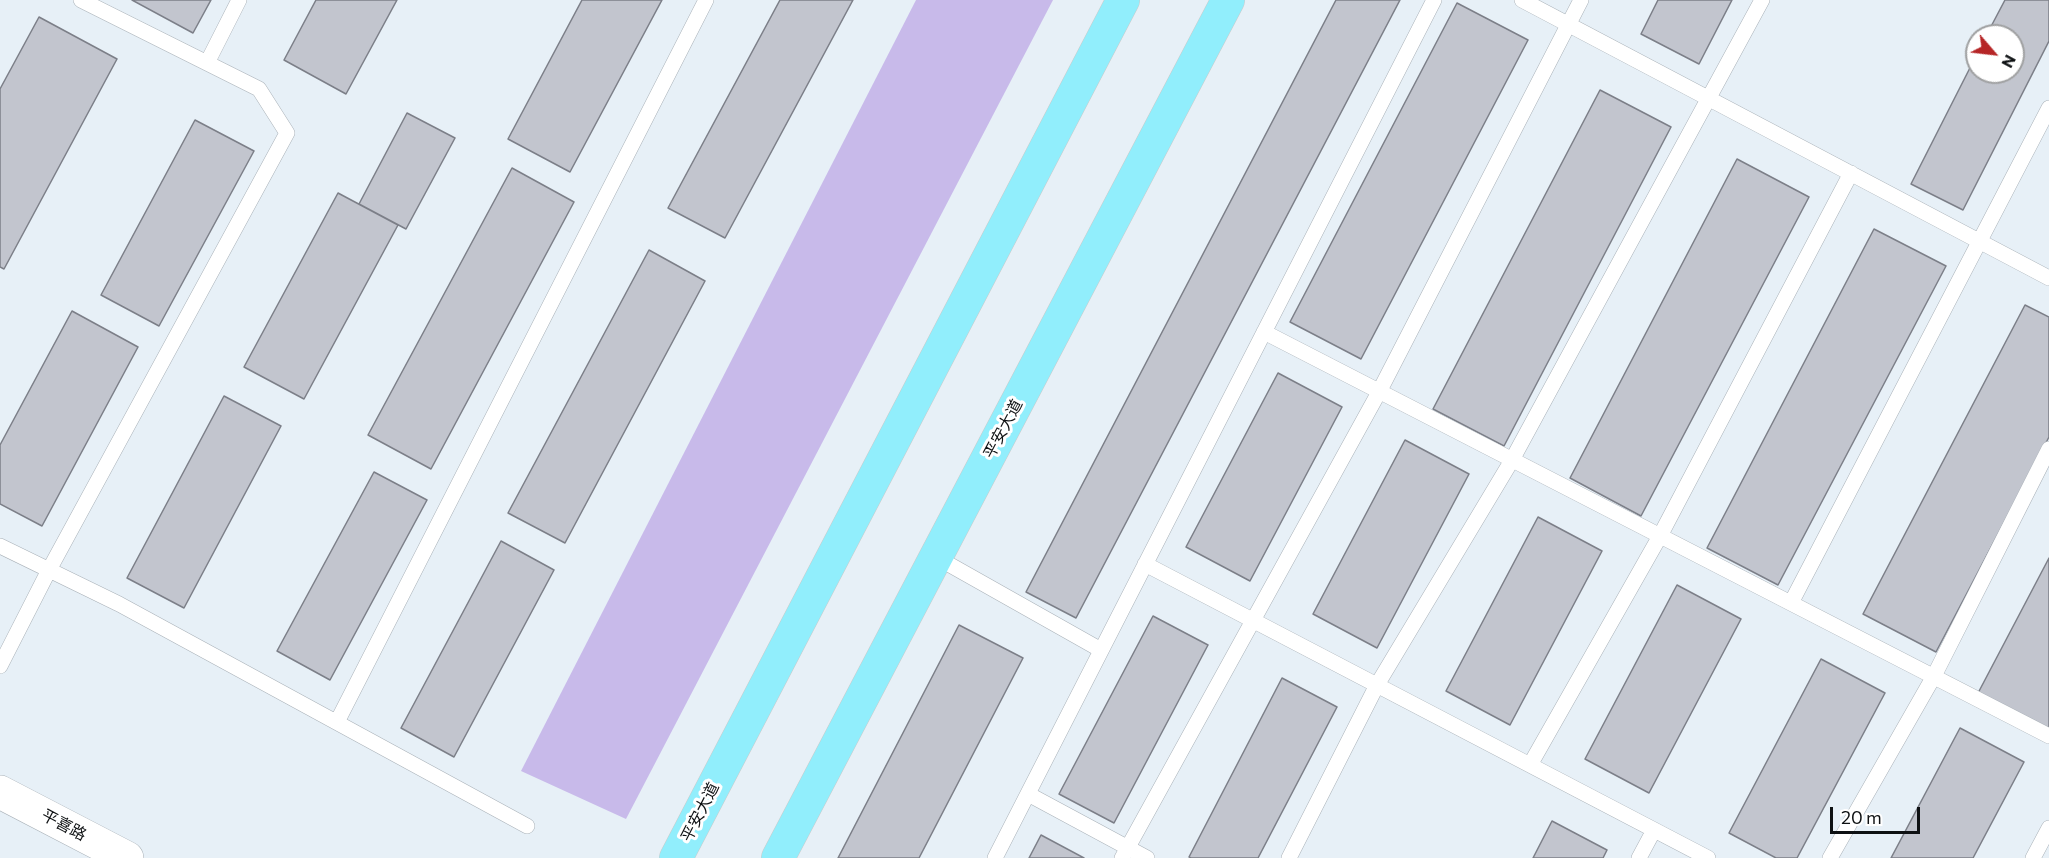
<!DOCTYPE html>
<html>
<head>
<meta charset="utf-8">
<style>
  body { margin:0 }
  #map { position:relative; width:2049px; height:858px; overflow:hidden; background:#e7f0f7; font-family:Commissioner,sans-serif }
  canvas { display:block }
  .north { position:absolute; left:1965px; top:24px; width:60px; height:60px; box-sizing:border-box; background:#fff; border:2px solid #9fa0a1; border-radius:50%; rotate:118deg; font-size:16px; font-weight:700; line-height:24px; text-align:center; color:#0e1113 }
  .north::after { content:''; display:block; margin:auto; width:21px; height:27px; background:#b62627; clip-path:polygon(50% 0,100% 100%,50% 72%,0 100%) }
  .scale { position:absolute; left:1830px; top:807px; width:90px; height:27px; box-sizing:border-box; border:3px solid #0e1113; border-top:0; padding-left:8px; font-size:18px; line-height:21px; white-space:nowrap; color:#0e1113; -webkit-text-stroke:4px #fff; paint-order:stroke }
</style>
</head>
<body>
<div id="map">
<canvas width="2049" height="858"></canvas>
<div class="north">N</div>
<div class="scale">20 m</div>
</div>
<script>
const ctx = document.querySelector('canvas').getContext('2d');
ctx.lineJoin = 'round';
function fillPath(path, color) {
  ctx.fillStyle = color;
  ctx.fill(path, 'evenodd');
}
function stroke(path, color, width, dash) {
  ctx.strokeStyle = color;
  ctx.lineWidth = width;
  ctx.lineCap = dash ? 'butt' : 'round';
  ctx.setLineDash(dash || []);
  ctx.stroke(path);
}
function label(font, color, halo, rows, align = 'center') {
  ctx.font = font + ' Commissioner,"Noto Sans SC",sans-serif';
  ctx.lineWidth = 6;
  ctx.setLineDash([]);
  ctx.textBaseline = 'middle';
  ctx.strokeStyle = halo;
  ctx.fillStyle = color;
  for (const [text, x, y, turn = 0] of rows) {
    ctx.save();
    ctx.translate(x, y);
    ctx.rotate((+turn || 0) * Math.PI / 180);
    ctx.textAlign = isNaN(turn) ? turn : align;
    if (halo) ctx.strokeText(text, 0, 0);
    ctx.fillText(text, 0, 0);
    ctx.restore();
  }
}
const green = new Path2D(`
  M 916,0 L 1053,0 L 626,819 L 521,771 Z`);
const building = new Path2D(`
  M 132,0 L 211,0 L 193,33 Z
  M 316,0 L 397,0 L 346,94 L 284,60 Z
  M 582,0 L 662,0 L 570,172 L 508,139 Z
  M 780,0 L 853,0 L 725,238 L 668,208 Z
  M 1336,0 L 1400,0 L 1076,618 L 1026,592 Z
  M 1658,0 L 1732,0 L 1699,64 L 1641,34 Z
  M 2005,0 L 2049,0 L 2049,41 L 1963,210 L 1911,184 L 1977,54 L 1977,72 L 2013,72 L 2013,36 L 1986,36 Z
  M 1457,3 L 1528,40 L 1361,359 L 1290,322 Z
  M 39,17 L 117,59 L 4,269 L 0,267 L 0,89 Z
  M 1600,90 L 1671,127 L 1504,446 L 1433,409 Z
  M 407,113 L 455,138 L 406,229 L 359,204 Z
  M 195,120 L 254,151 L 159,326 L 101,295 Z
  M 1737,159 L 1809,197 L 1641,516 L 1570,478 Z
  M 512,168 L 574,202 L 431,469 L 368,435 Z
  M 338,193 L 398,225 L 304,399 L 244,367 Z
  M 1874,229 L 1946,266 L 1778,585 L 1707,548 Z
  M 649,250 L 705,281 L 565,543 L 508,513 Z
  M 2025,305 L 2049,317 L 2049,437 L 1936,652 L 1863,614 Z
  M 72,311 L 138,347 L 42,526 L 0,504 L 0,445 Z
  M 1278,373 L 1342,407 L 1250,581 L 1186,547 Z
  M 224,396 L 281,426 L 184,608 L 127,578 Z
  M 1405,440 L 1469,474 L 1377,648 L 1313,614 Z
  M 374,472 L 427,500 L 330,680 L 277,651 Z
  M 1538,517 L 1602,551 L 1510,725 L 1446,691 Z
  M 501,541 L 554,570 L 454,757 L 401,728 Z
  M 2049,558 L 2049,731 L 1977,695 Z
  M 1677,585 L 1741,619 L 1649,793 L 1585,759 Z
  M 1153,616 L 1208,645 L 1114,823 L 1059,794 Z
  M 959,625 L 1023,658 L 919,858 L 838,858 Z
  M 1821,659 L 1885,693 L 1797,858 L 1776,858 L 1729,833 Z
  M 1282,678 L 1337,707 L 1258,858 L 1191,858 L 1189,857 Z
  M 1960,728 L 2024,762 L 1973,858 L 1891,858 Z
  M 1552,821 L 1607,850 L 1603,858 L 1533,858 Z
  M 1041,835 L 1084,858 L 1029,858 Z`);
const lane = new Path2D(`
  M 1522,0 L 2049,278
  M 207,63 L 239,0
  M 1264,332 L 2049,736
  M 0,546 L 119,604 L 527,826
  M 936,557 L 1101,650
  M 1145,564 L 1708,858
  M 1791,603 L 2049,108
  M 0,666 L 49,570 L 287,133 L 259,89 L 81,0
  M 337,722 L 706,0
  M 1530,765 L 1660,536 L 1851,173
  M 1028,794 L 1147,858
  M 995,858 L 1434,0
  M 1122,858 L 1379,392 L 1581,0
  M 1289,858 L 1377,685 L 1512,460 L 1762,0
  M 1639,858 L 1654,830
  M 1830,858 L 1934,676 L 2049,449
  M 2033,858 L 2049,828`);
const secondary = new Path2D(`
  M 0,792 L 127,858`);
const primary = new Path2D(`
  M 676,858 L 1123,0
  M 778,858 L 1228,0`);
const streetNames = [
  ["平安大道",1003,429,-62],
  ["平安大道",700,812,-63],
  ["平喜路",64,825,28]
];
fillPath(green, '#c8baea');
fillPath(building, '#c2c5ce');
stroke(building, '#7c7f88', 1.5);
stroke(lane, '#a9b1b8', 16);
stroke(secondary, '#a9b1b8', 34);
stroke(primary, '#cacbcb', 34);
stroke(lane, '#fff', 15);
stroke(secondary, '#fff', 33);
stroke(primary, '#91eefc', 33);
label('16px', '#0e1113', '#fff', streetNames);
</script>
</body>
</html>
